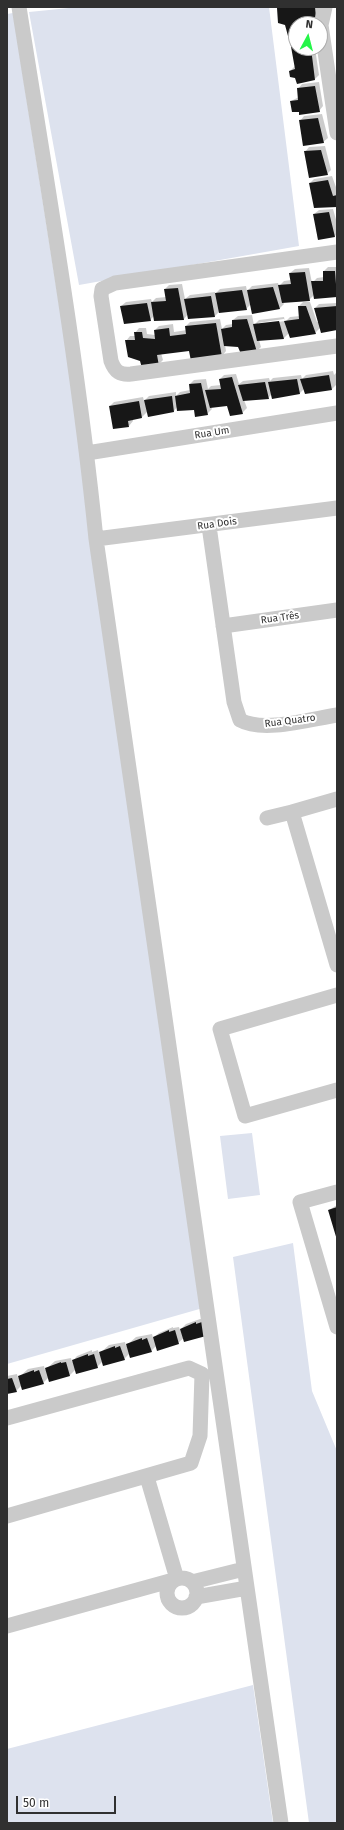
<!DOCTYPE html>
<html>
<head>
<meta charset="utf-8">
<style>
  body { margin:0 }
  #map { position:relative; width:344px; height:1830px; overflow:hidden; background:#fff; font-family:"Fira Sans",sans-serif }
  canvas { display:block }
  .frame { position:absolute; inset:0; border:8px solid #303030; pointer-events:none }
  .north { position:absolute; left:288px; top:16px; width:40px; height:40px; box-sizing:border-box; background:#fff; border:1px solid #acacac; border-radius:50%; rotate:7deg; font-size:11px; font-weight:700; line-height:16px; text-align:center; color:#303030 }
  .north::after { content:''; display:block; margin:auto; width:14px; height:18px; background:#25f549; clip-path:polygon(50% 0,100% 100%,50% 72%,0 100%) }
  .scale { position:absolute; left:16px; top:1796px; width:100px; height:18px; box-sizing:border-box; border:2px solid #303030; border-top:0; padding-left:5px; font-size:12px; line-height:14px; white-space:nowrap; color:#303030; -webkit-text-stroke:3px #fff; paint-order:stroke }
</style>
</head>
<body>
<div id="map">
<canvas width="344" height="1830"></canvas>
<div class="frame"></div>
<div class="north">N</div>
<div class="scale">50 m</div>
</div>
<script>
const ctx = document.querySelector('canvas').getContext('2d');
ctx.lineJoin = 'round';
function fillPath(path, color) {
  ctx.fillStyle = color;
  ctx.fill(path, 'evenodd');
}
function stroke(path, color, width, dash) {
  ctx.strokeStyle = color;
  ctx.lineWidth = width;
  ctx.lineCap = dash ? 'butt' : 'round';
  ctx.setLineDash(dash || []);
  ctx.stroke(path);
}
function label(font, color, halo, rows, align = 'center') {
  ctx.font = font + ' "Fira Sans",sans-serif';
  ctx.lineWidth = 4;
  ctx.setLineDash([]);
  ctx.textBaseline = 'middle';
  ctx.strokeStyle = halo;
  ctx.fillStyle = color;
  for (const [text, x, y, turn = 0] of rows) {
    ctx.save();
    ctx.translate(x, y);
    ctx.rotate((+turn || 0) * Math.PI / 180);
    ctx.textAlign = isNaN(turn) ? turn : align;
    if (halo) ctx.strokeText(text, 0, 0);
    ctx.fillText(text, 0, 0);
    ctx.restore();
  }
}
const green = new Path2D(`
  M 79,7 L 269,7 L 299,246 L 79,285 L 29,12 Z
  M 13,13 L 83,456 L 203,1308 L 7,1364 L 7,14 Z
  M 252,1133 L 260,1195 L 228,1199 L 220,1136 Z
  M 293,1243 L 312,1391 L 337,1451 L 337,1823 L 309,1823 L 233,1257 Z
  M 253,1685 L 273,1823 L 7,1823 L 7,1749 Z`);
const shadow = new Path2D(`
  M 279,7 L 319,7 L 320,13 L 311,18 L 312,24 L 296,24 L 296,34 L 286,24 L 279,22 Z
  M 296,37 L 296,48 L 315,48 L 319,75 L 315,79 L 297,83 L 296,77 L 290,71 L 295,66 L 291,41 Z
  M 319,82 L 323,106 L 319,111 L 291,101 L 299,97 L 298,89 L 302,84 Z
  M 322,114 L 328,138 L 323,142 L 300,121 L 304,116 Z
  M 325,146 L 331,170 L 327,174 L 305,152 L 309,147 Z
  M 332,176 L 337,190 L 337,206 L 310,183 L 314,179 Z
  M 333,209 L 337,223 L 337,234 L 335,236 L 318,239 L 314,214 L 319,210 Z
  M 328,267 L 337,267 L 337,296 L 315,298 L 314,295 L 309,300 L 283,302 L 284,304 L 280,308 L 251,304 L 246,309 L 219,312 L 215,316 L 189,318 L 188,314 L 184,319 L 154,316 L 150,320 L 121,306 L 126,302 L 151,299 L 152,302 L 156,298 L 166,297 L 165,289 L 169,285 L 182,284 L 185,299 L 190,295 L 215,292 L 215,294 L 220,289 L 246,286 L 247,291 L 252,286 L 278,283 L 279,286 L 284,281 L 291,280 L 290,273 L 295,269 L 309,268 L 312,283 L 317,278 L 324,277 L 324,271 Z
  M 303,302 L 310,302 L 317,322 L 319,322 L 315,308 L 319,304 L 337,303 L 337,329 L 320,328 L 315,333 L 289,333 L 284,338 L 259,340 L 261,347 L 257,351 L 239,346 L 225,345 L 226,351 L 222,356 L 190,349 L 161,353 L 163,360 L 158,365 L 141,360 L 126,341 L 130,336 L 135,336 L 135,333 L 139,328 L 146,328 L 147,334 L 155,335 L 155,330 L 159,326 L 173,324 L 174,332 L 187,330 L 186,326 L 190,322 L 220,319 L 222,329 L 226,325 L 233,324 L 233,320 L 238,316 L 252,315 L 254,325 L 259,320 L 284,317 L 285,322 L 290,317 L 300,316 L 299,306 ZM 284,319 L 285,321 L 258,325 L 258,323 Z
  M 333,371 L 334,375 L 337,372 L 337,386 L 337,384 L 332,389 L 304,389 L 300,393 L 272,394 L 268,398 L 244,400 L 247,408 L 242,413 L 228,405 L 211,407 L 212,409 L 207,414 L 195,408 L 177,407 L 174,411 L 148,411 L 142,417 L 133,419 L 133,421 L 129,426 L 110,406 L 114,402 L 143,397 L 144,401 L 149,396 L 176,392 L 176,396 L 180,392 L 190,390 L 190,384 L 194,380 L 206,379 L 208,389 L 211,386 L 221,385 L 220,379 L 224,375 L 236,374 L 239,384 L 243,381 L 269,378 L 270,381 L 273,378 L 301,375 L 302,379 L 306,375 Z
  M 337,1205 L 337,1238 L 329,1210 Z
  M 200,1319 L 206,1319 L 178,1343 L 157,1345 L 151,1351 L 130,1353 L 124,1359 L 103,1361 L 97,1367 L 76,1369 L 70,1375 L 50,1381 L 49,1377 L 43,1383 L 22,1385 L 16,1391 L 7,1393 L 7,1376 L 17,1374 L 18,1378 L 28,1369 L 44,1366 L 45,1370 L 55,1361 L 71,1358 L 72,1362 L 77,1356 L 92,1350 L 92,1352 L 98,1350 L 99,1354 L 109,1345 L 125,1342 L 126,1346 L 136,1337 L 152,1334 L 153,1338 L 159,1333 L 173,1327 L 173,1328 L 179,1327 L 180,1330 L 186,1324 Z`);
const building = new Path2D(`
  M 315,7 L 316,18 L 306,20 L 307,24 L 296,24 L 296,35 L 288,36 L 285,25 L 278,23 L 277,8 Z
  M 296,40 L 296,48 L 311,48 L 315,80 L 297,84 L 295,78 L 290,77 L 289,71 L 295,69 L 290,41 Z
  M 315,86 L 320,112 L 299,115 L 299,112 L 292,112 L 290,101 L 298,100 L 297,88 Z
  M 318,118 L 324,143 L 303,146 L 299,120 Z
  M 321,150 L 328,175 L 309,178 L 304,151 Z
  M 328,180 L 333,196 L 337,195 L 337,207 L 314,208 L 309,183 Z
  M 329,212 L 335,237 L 318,240 L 313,214 Z
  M 323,271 L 335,271 L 337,297 L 314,299 L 311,281 L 323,281 Z
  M 305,272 L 310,301 L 282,303 L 278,285 L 291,284 L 289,273 Z
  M 273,287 L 280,309 L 252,314 L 247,290 Z
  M 178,288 L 184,320 L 154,321 L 151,302 L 166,301 L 164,289 Z
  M 242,290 L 247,310 L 219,313 L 215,293 Z
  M 211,296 L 215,317 L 188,319 L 184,299 Z
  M 147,303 L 151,321 L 124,324 L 120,306 Z
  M 298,306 L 306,306 L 316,334 L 290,338 L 284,321 L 299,319 Z
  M 337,306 L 337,330 L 321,333 L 314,308 Z
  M 247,319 L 257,352 L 241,354 L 238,347 L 224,346 L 221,329 L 232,327 L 232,320 Z
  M 279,321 L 284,339 L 257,341 L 253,324 Z
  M 216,323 L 222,357 L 191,361 L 189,351 L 157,355 L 159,366 L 142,368 L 140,361 L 128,357 L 125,340 L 135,340 L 134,332 L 142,332 L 143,338 L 155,339 L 154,330 L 169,328 L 170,336 L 186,334 L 185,326 Z
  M 329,375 L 332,390 L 305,394 L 300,379 Z
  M 232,377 L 243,414 L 230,416 L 227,406 L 210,408 L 205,390 L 221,389 L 219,379 Z
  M 297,379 L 300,394 L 272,399 L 268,382 Z
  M 265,382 L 269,399 L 243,401 L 238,385 Z
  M 201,383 L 208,415 L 195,417 L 194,410 L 177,411 L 175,396 L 190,393 L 189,384 Z
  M 172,396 L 174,412 L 148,417 L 144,400 Z
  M 139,401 L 142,418 L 128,421 L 129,427 L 113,429 L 109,406 Z
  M 337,1207 L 337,1240 L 328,1210 Z
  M 196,1322 L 196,1324 L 202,1322 L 206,1336 L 184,1342 L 180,1329 Z
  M 169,1330 L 169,1332 L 175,1330 L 179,1344 L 157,1351 L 153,1337 Z
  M 142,1338 L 142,1340 L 147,1338 L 152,1352 L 130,1358 L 126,1344 Z
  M 115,1346 L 115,1348 L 120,1346 L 125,1360 L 103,1366 L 99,1352 Z
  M 88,1354 L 88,1356 L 94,1354 L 98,1368 L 76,1374 L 72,1360 Z
  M 61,1362 L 61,1363 L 66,1362 L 70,1376 L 49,1382 L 45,1368 Z
  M 34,1370 L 34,1372 L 39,1370 L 44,1384 L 22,1390 L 18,1376 Z
  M 12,1378 L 17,1392 L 7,1394 L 7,1379 Z`);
const minor = new Path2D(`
  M 19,7 C 47,184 78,361 96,539 L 281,1823
  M 325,7 L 321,25 L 337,133
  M 337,252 L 115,283 L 102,289 L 101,296 L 111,361 C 115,372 120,375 131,374 L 337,346
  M 87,453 L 337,413
  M 209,526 L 234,702 L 240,720 C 263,733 311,719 337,715
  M 96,539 L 337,508
  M 223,626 L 337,610
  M 337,799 L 292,812 L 337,965
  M 267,818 L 292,812
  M 337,995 L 220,1029 L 245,1116 L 337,1090
  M 337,1192 L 300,1202 L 337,1327
  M 7,1418 L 189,1368 L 202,1374 L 200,1436 L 191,1463 L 7,1516
  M167 1593a15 15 0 1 1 30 0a15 15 0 1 1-30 0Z
  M 192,1582 L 244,1569
  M 196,1597 L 247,1588
  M 7,1626 L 177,1579 L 147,1477`);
const streetNames = [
  ["Rua Um",212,433,-9],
  ["Rua Dois",217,524,-8],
  ["Rua Três",280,618,-8],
  ["Rua Quatro",290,721,-7]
];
fillPath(green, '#dde2ee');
fillPath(shadow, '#0003');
fillPath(building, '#171717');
stroke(minor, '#cacaca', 15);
label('10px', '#303030', '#fff', streetNames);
</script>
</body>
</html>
